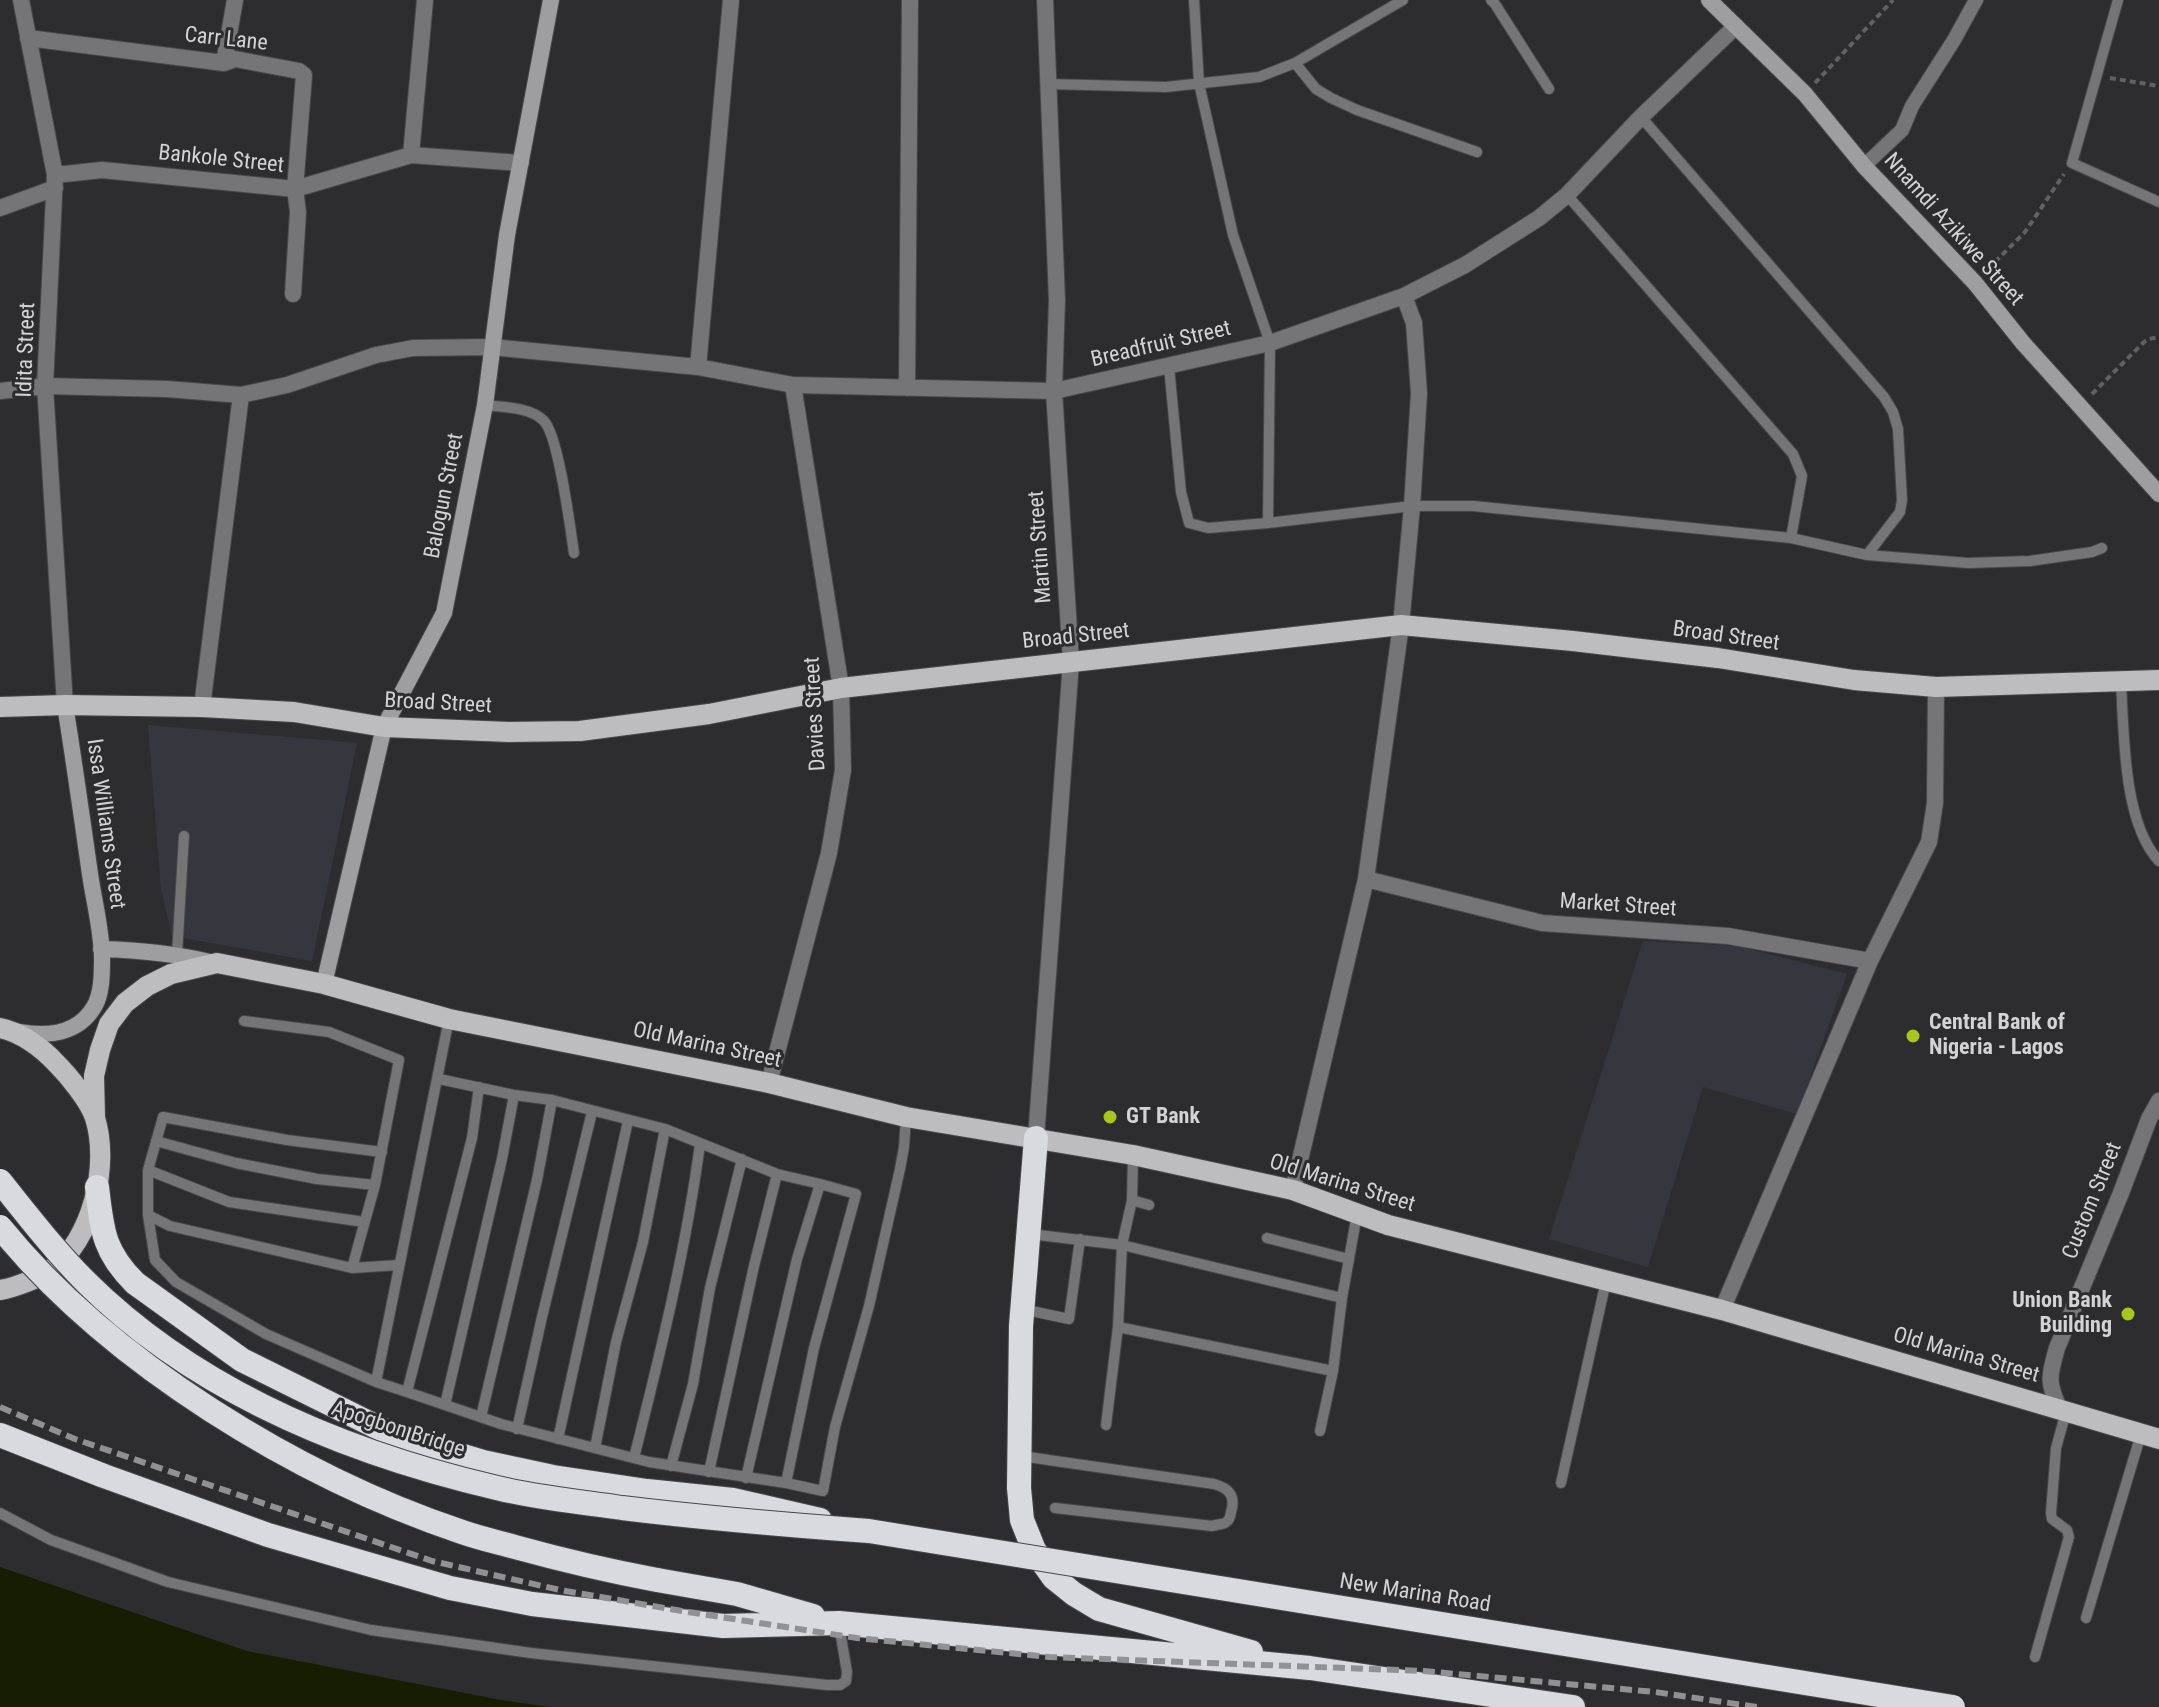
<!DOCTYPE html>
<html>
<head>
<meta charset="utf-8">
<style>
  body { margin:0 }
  canvas { display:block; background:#2d2d30 }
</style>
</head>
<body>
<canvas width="2159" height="1707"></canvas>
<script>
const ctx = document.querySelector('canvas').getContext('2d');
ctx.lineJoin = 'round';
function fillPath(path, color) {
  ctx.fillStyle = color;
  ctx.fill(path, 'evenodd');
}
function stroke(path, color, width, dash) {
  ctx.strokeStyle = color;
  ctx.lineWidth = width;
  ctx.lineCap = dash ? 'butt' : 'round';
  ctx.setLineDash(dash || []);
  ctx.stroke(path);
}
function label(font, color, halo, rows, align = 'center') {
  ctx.font = font + ' "Roboto Condensed",sans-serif';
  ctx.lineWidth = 6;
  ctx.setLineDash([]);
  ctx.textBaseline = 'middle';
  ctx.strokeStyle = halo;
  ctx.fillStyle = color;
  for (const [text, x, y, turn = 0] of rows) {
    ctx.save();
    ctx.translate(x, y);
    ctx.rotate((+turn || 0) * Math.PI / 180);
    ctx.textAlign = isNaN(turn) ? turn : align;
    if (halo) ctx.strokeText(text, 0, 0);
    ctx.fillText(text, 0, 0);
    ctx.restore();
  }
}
const built = new Path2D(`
  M 148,725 L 357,743 L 312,961 L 172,936 L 161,889 Z
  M 1643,941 L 1737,946 L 1847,974 L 1797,1114 L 1703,1087 L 1648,1267 L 1549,1239 Z`);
const water = new Path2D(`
  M 0,1567 L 247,1651 L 501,1700 L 549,1707 L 0,1707 Z`);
const path = new Path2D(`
  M 2110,78 L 2159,86
  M 1815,83 L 1893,0
  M 1988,269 L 2025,232 L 2064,174
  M 2092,394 L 2144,342 L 2149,339 L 2159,337`);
const service = new Path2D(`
  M 1194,0 L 1199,83 L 1233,235 L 1270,343 L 1268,523 L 1412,506 L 1473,506 L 1791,538 L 1867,555 L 1968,563 L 2030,561 L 2092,552 L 2102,548
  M 1491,0 L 1495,4 L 1549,89
  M 2118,0 L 2072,163 L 2159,202
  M 1295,63 L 1316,89 L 1331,98 L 1357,110 L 1477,152
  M 1047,84 L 1166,87 L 1259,77 L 1295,63 L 1403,0
  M 1641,117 L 1884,397 L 1893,412 L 1898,429 L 1902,500 L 1900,512 L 1867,555
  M 1567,195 L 1793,454 L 1802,476 L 1791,538
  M 1169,367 L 1181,492 L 1189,523 L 1208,528 L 1268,523
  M 485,405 C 502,407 531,407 544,421 C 559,437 570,527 574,553
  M 2121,682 C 2124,733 2123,823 2159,861
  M 177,954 L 184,836
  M 244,1021 L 329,1032 L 399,1060 L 375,1185 L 352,1268
  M 439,1079 L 514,1095 L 552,1100 L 665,1129 L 777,1174 L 820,1184 L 797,1259 L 746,1478
  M 479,1087 L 472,1138 L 407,1392 L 501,1424 L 649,1462 L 786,1483 L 823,1491 L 835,1427 L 869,1306 L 900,1169 L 904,1147 L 906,1117
  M 156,1141 L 236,1163 L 317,1179 L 375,1185
  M 382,1152 L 287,1140 L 163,1117 L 148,1170 L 148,1215 L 155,1260 L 176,1282 L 266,1334 L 376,1382 L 407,1392
  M 1133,1155 L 1132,1200 L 1122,1245 L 1342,1298 L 1357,1214
  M 148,1170 L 229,1202 L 364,1222
  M 1132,1200 L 1149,1205
  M 148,1215 L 170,1226 L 352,1268 L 399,1265
  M 1030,1234 L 1122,1245 L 1118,1327 L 1106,1425
  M 1267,1238 L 1349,1259
  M 1022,1309 L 1069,1319 L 1080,1239
  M 1118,1327 L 1333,1371 L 1342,1298
  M 376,1382 L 449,1019
  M 445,1405 L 502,1159 L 514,1095
  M 481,1417 L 537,1180 L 552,1100
  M 517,1429 L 542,1317 L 592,1112
  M 1320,1431 L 1333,1371
  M 558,1439 L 628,1121
  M 595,1448 L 616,1342 L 643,1242 L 665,1129
  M 1021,1456 L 1214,1484 C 1229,1488 1236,1496 1231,1512 C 1230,1517 1230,1520 1225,1523 C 1223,1524 1214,1525 1212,1526 L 1055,1508
  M 634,1458 C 660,1354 686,1250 700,1144
  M 671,1466 L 693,1384 L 710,1288 L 742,1159
  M 709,1472 L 754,1266 L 777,1174
  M 786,1483 L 814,1348 L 856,1194 L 820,1184
  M 1561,1483 L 1606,1281
  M 0,1513 L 51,1540 L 168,1582 L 371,1630 L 531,1653 L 827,1685 L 840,1685 L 846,1681 L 847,1672 L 839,1625
  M 2086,1618 L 2141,1434
  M 2035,1657 L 2069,1537 L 2067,1530 L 2052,1519 L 2051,1513 L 2056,1448 L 2066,1412`);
const pedestrian = new Path2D(`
  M 1864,166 L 1902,130 L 1912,106 L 1954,40 L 1976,0`);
const minor = new Path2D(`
  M 21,0 L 55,175 L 45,386 L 65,705
  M 28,38 L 224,63 L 235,59 L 299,71 L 304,75 L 295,189 L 298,212 L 293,294
  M 224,63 L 235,0
  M 411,155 L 425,0
  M 55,175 L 102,170 L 295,189 L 411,155 L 521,163
  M 0,208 L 55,188
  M 698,367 L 731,0
  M 907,388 L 910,0
  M 0,391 L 45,386 L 167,389 L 241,395 L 287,385 L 376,355 L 413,348 L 491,347 L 698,367 L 793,385 L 1054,391 L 1270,343 L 1404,296 L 1465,265 L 1539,218 L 1567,195 L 1641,117 L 1736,26
  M 202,707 L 241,395
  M 1366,879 L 1542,923 L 1728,936 L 1870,961
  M 769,1083 L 829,853 L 843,770 L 841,688 L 793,385
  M 1293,1190 L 1366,879 L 1401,625 L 1412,506 L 1419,393 L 1414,323 L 1404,296
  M 1722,1310 L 1870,961 L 1929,842 L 1935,803 L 1936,687
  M 2059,1408 C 2047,1381 2049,1376 2057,1348 L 2121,1193 L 2149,1119 L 2159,1101`);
const tertiary = new Path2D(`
  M 1036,1138 L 1071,662 L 1054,391 L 1057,300 L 1045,0`);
const secondary = new Path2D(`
  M 1709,0 L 1805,94 L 1864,166 L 1975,283 L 2023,343 L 2159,494
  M 101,949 C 140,950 177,954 214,963
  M 324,984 L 384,727 L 444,613 L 485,405 L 507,235 L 551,0
  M 19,1032 C 47,1037 78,1034 94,1007 C 102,994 102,974 102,959 C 102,931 94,902 90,874 C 82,818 74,761 65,705`);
const primary = new Path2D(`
  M 0,707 L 65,705 L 202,707 L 294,712 L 384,727 L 509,732 L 580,731 L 709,714 L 841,688 L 1401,625 L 1573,641 L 1718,658 L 1854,680 L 1936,687 L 2159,680
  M 0,1028 C 21,1032 42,1048 56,1063 C 69,1076 90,1102 95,1118 C 110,1166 92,1240 51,1270 C 40,1278 13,1288 0,1290
  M 95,1117 L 94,1076 L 100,1050 L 109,1024 L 125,1003 L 147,986 L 171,974 L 217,963 L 324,984 L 449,1019 L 769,1083 L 906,1117 L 1133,1155 L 1293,1190 L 1388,1225 L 1722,1310 L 2159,1439`);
const motorway = new Path2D(`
  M 1036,1138 L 1021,1326 L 1019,1488 L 1022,1520 L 1034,1550 L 1054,1578 L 1074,1594 L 1099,1609 L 1251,1652
  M 97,1187 C 102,1230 103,1251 135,1283 L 242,1360 L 377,1427 L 394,1435 L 483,1462 L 553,1477 L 647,1491 L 733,1500 L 820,1520
  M 0,1435 L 104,1476 L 268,1535 L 450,1588 L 532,1604 L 723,1626 L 839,1623 L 1310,1668 L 1573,1707
  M 657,1580 L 737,1594 L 813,1616`);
const rail = new Path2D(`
  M 0,1407 L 75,1439 L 432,1561 L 560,1590 L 682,1611 L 857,1638 L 1049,1657 L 1424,1671 L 1655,1692 L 1757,1707`);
const motorwayBridge = new Path2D(`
  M 0,1181 C 27,1215 55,1251 86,1282 C 197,1392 347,1453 497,1488 C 538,1498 581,1502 622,1508 C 704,1518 786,1525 869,1531 L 1953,1707
  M 0,1227 C 110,1363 298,1477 462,1532 C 479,1538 497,1542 515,1547 C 562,1560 609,1571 657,1580`);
const markers = [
  [1913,1036,8,"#a8c71d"],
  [1110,1117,8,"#a8c71d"],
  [2128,1314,8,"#a8c71d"]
];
const streetNames = [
  ["Carr Lane",226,40,6],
  ["Bankole Street",221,160,6],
  ["Nnamdi Azikiwe Street",1953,230,48],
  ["Breadfruit Street",1161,345,-13],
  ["Idita Street",27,350,-88],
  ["Balogun Street",445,496,-79],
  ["Martin Street",1041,547,-94],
  ["Broad Street",1076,637,-6],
  ["Broad Street",1726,637,8],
  ["Broad Street",438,704,3],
  ["Davies Street",816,714,-93],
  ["Issa Williams Street",105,824,82],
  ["Market Street",1618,906,4],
  ["Old Marina Street",707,1046,12],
  ["Old Marina Street",1342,1184,17],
  ["Custom Street",2093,1201,-68],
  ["Old Marina Street",1966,1356,16],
  ["Apogbon Bridge",398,1430,18],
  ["New Marina Road",1415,1594,9]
];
const poiNames = [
  ["Central Bank of",1929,1023],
  ["Nigeria - Lagos",1929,1048],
  ["GT Bank",1126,1117],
  ["Union Bank",2112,1301,"right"],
  ["Building",2112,1326,"right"]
];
fillPath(built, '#36363e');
fillPath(water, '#171d01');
stroke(service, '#48484a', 12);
stroke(pedestrian, '#48484a', 16);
stroke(minor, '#48484a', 18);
stroke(tertiary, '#48484a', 18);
stroke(secondary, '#48484a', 18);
stroke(primary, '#48484a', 22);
stroke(motorway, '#48484a', 26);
stroke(path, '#616163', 4, [6, 4]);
stroke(service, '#757577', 10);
stroke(pedestrian, '#757577', 14);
stroke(minor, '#757577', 16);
stroke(tertiary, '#757577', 16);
stroke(secondary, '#9e9ea0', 16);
stroke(primary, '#bdbdc0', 20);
stroke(motorway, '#d9dadd', 24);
stroke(rail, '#919193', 6, [12, 6]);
stroke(motorwayBridge, '#48484a', 26, []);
stroke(motorwayBridge, '#d9dadd', 24);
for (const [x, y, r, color] of markers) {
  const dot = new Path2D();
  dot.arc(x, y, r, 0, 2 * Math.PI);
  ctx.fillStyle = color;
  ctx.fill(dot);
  stroke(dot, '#2d2d30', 3);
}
label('22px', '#d3d3d4', '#2d2d30', streetNames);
label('bold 22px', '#d3d3d4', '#2d2d30', poiNames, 'left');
</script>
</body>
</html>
